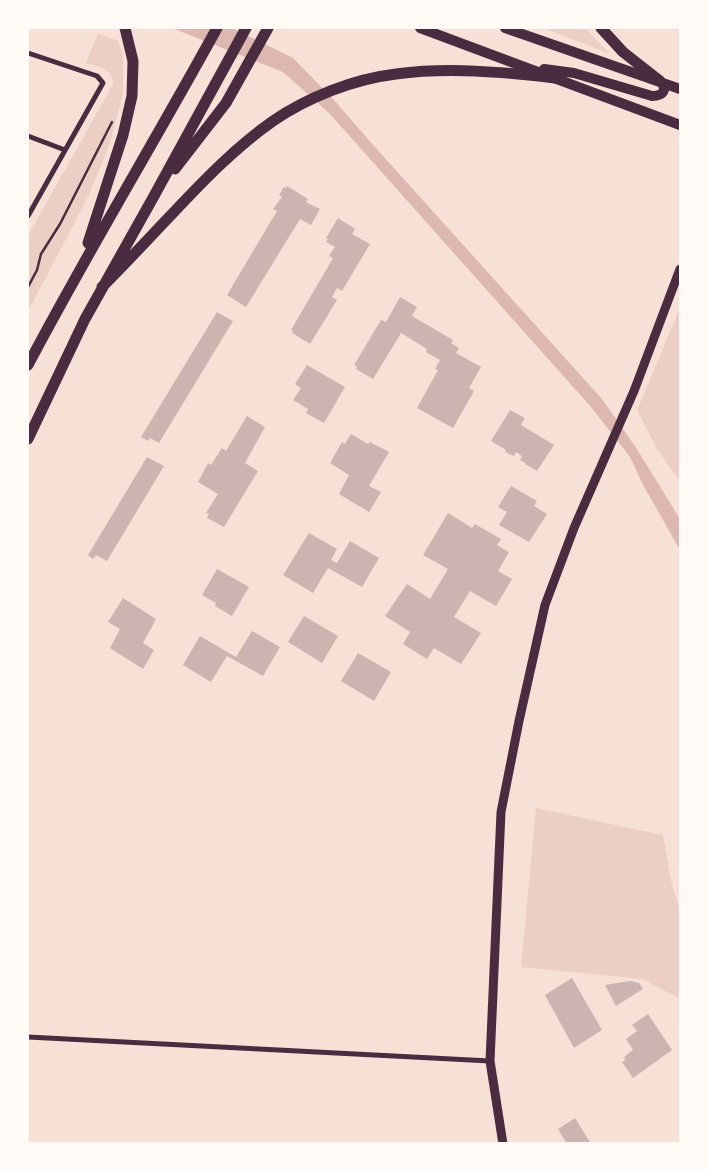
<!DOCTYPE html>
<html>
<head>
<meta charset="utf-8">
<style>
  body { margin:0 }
  #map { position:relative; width:708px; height:1171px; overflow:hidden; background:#f7e1d7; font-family:"Fira Sans",sans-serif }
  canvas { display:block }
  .frame { position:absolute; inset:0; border:29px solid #fffaf5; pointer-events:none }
</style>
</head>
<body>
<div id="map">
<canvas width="708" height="1171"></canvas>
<div class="frame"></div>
</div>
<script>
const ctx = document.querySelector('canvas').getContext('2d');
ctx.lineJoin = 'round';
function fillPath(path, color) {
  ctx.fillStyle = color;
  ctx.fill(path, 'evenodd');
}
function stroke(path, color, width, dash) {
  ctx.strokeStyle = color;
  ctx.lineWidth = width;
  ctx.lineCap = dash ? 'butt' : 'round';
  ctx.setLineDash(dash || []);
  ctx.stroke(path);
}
const green = new Path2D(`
  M 543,28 L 586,28 L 590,33 L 608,52 L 608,53 Z
  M 98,33 L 118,41 L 123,54 L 123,94 L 109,146 L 88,197 L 53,264 L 28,311 L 28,236 L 113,84 C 113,68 99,67 86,63 Z
  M 680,308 L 680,482 L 656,447 L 637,410 Z
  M 536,808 L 663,835 L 672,885 L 680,910 L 680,999 L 642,979 L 521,967 Z`);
const water = new Path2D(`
  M 172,28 L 232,28 L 293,58 L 334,100 L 374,146 L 602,399 L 635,446 L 680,519 L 680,550 L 642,483 L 630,457 L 591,407 L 329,113 L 283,72 Z`);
const building = new Path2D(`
  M 287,186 L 308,199 L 306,202 L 320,209 L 311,225 L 300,219 L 246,307 L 227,295 L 277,211 L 273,209 L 282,197 L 279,195 L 284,187 L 286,188 Z
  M 338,218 L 355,229 L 352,234 L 370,244 L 342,291 L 337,288 L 332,297 L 337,300 L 310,344 L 292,333 L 293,331 L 291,330 L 333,258 L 329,256 L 335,247 L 326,242 L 328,239 L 326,238 Z
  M 400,297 L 417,307 L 412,316 L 453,340 L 451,343 L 459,348 L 456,353 L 481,367 L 469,388 L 474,391 L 453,428 L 417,408 L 438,370 L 435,369 L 440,360 L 426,352 L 427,349 L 401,333 L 373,379 L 356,369 L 357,366 L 354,365 L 381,320 L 386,322 Z
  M 217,312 L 233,321 L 159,443 L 150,438 L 148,441 L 141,437 Z
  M 307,365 L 345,387 L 324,423 L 306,413 L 308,409 L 293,400 L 301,388 L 295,384 Z
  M 510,410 L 525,418 L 521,425 L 554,445 L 537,471 L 525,464 L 525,463 L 520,460 L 522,456 L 516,452 L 514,456 L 505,452 L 506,450 L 491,441 Z
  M 247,416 L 265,427 L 245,463 L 258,471 L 224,527 L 207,518 L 209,514 L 206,513 L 218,494 L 198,482 L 208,463 L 211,465 L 222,448 L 226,451 Z
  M 351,434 L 368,444 L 370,442 L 389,452 L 369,486 L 381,492 L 369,512 L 339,494 L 349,475 L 330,463 L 342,442 L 345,444 Z
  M 147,457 L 164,466 L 107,561 L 96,555 L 93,559 L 88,555 Z
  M 511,486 L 537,501 L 534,506 L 547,514 L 529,542 L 499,525 L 507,512 L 498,507 Z
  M 448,513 L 472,528 L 475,524 L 501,539 L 497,545 L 509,552 L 498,571 L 512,579 L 496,606 L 470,591 L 454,617 L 481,633 L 461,664 L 434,648 L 427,659 L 403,644 L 410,632 L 385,616 L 407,584 L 430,599 L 448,569 L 423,555 Z
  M 309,533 L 337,549 L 331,560 L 337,563 L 350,541 L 379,558 L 362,587 L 328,568 L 313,593 L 283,575 Z
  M 217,569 L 249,587 L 232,616 L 215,606 L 216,603 L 202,595 Z
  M 123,598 L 156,619 L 143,643 L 154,650 L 143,669 L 110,648 L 120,629 L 108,622 Z
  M 304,616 L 338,636 L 322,663 L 288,642 Z
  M 252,631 L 280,647 L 263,676 L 227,656 L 211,682 L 183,665 L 200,636 L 236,657 Z
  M 358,653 L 391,672 L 374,701 L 341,681 Z
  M 572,978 L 602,1030 L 574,1048 L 545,995 Z
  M 630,981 L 639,983 L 643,989 L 616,1006 L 605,985 Z
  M 648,1014 L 672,1050 L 633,1078 L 622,1062 L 625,1060 L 624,1057 L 633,1050 L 626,1039 L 637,1031 L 632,1025 Z
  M 575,1118 L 591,1144 L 567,1144 L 558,1129 Z`);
const path = new Path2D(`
  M 28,287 L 37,270 L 41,254 L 60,224 L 112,122`);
const minor = new Path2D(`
  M 28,53 L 97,76 L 103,83 L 28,216
  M 28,136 L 65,150
  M 28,1037 L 490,1061`);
const tertiary = new Path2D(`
  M 503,1144 L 490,1061 L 501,812 L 519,721 L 545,605 L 574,528 L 634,391 L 680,269`);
const secondary = new Path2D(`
  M 420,28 L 680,125
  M 505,28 L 680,89
  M 544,69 L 574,73 L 652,96 C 663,96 668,90 660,81`);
const trunk = new Path2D(`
  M 601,28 L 623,52 L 660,81
  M 175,169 L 226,103 L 268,28
  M 88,243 L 123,135 L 132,96 L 133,61 L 125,28
  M 102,287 C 126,263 149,238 173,213 C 204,180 236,147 273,121 C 308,97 354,79 396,74 C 449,67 502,72 555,78
  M 28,365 C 88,251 155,141 217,28
  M 28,439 L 85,319 L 154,196 L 246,28`);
fillPath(green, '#ebcfc5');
fillPath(water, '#dcb8b0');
fillPath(building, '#ccb4b1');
stroke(path, '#4a2c40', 2.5);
stroke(minor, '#4a2c40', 5);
stroke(tertiary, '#4a2c40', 9);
stroke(secondary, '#4a2c40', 10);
stroke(trunk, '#4a2c40', 11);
</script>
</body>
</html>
